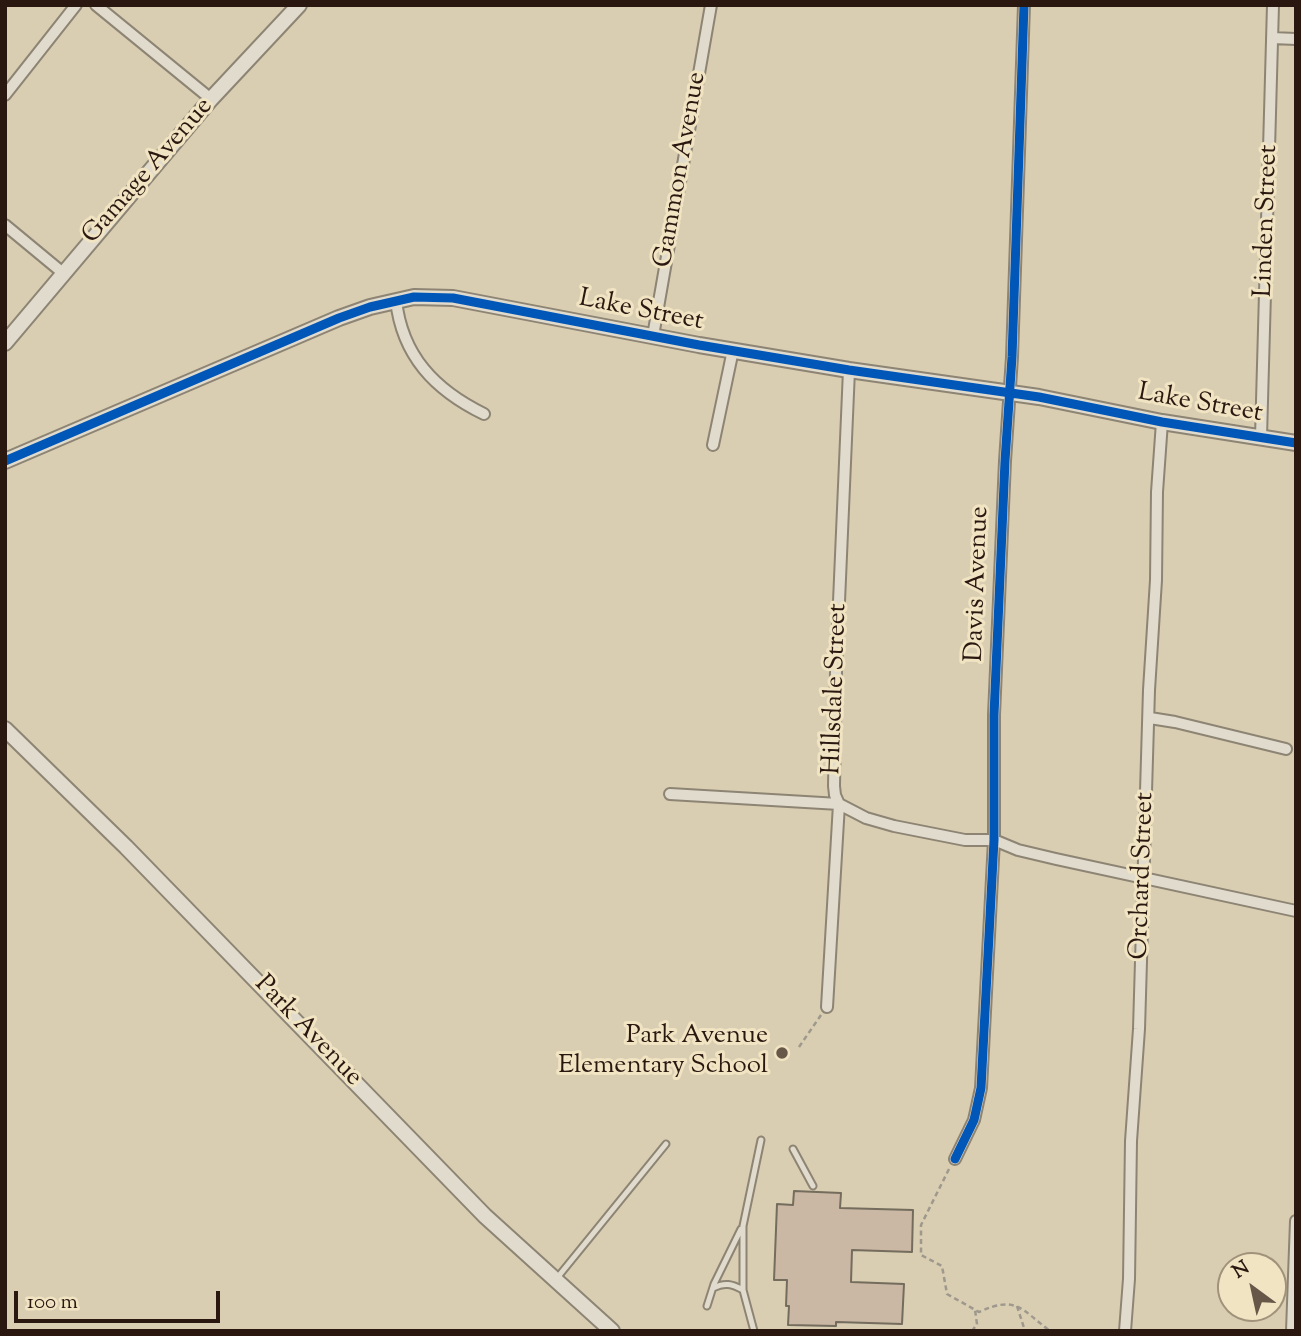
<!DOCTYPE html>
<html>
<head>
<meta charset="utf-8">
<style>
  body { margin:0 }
  #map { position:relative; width:1301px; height:1336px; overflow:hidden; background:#d9ceb2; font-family:"Sorts Mill Goudy",serif }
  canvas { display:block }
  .frame { position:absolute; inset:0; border:7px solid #2a1710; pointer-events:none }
  .north { position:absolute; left:1217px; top:1252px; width:70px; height:70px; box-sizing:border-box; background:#f0e4c3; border:2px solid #a1927b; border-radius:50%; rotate:327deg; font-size:19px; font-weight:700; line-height:28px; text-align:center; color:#2a1710 }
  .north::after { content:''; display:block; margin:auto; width:24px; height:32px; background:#675749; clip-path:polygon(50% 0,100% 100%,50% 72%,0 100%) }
  .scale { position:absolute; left:14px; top:1291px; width:206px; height:32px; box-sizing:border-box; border:4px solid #2a1710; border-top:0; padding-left:9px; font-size:21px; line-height:24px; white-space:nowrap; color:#2a1710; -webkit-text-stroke:5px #f0e4c3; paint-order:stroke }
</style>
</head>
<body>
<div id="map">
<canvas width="1301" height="1336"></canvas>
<div class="frame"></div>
<div class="north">N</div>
<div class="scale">100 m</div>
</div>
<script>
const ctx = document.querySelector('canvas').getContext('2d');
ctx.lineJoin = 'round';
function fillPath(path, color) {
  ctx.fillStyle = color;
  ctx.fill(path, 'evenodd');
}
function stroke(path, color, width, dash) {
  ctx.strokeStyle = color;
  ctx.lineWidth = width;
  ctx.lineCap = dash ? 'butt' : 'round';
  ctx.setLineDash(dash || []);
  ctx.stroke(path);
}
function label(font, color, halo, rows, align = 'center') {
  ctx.font = font + ' "Sorts Mill Goudy",serif';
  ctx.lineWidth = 6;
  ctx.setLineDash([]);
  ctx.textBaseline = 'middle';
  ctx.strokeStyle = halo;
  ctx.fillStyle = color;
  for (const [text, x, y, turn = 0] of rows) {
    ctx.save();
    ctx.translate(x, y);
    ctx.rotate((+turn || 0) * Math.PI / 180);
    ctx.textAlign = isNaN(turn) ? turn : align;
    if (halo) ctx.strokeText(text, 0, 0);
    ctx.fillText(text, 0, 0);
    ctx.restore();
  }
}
const building = new Path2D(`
  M 794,1191 L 841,1193 L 840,1208 L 913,1210 L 912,1252 L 852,1250 L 851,1282 L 904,1284 L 902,1324 L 836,1322 L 836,1326 L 788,1325 L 789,1306 L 786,1306 L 787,1280 L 774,1280 L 777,1204 L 793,1205 Z`);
const path = new Path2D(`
  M 799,1047 L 821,1015
  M 949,1169 L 921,1225 L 921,1255 L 942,1266 L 947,1294 L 979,1312 C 1016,1295 1021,1309 1050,1331
  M 1017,1306 L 1025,1331
  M 972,1331 L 977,1324 L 975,1310`);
const service = new Path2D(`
  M 793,1149 L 813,1186
  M 557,1278 L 666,1144
  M 713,1288 C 725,1282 732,1284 743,1290
  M 707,1306 L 714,1284 L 741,1229
  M 754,1331 L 743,1290 L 743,1226 L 761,1140`);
const minor = new Path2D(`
  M 96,5 L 211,99
  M 1272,38 L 1296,39
  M 5,95 L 76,5
  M 5,225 L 63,273
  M 396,300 C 402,356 435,390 484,414
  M 653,336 L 711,5
  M 1261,437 L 1273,5
  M 713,445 L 733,350
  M 1150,718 L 1175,722 L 1286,749
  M 670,794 L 839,804 L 866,818 L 894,826 L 965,840 L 994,840 L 1018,850 L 1056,859 L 1296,911
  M 827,1007 L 839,804 L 835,795 L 834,786 L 836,671 L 849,370
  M 955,1159 L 974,1120 L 981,1088 L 994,840 L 994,715 L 1005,461 L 1012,357 L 1024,5
  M 1125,1331 L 1129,1279 L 1131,1141 L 1139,1029 L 1149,690 L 1156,580 L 1157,492 L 1162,422
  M 1292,1331 L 1296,1221`);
const tertiary = new Path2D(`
  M 5,343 L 211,99 L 299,5
  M 5,461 L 339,318 L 370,307 L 414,297 L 453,298 L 699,345 L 849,370 L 1039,397 L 1162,422 L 1296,443
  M 5,729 L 126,847 L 485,1216 L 612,1331`);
const cycleway = new Path2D(`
  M 5,461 L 339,318 L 370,307 L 414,297 L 453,298 L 699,345 L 849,370 L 1039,397 L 1162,422 L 1296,443
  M 955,1159 L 974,1120 L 981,1088 L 994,840 L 994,715 L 1005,461 L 1012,357 L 1024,5`);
const markers = [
  [782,1053,7,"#675749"]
];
const streetNames = [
  ["Gammon Avenue",682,170,-80],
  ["Gamage Avenue",149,172,-49],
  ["Linden Street",1268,221,-88],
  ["Lake Street",641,312,11],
  ["Lake Street",1200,405,10],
  ["Davis Avenue",979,584,-88],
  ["Hillsdale Street",837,689,-88],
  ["Orchard Street",1144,876,-88],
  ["Park Avenue",307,1032,46]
];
const poiNames = [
  ["Park Avenue",768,1038],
  ["Elementary School",768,1068]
];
fillPath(building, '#cbb8a4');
stroke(building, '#746c5d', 2);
stroke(service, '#8d8474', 9);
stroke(minor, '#8d8474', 14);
stroke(tertiary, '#8d8474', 18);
stroke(path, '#9f988d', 2.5, [5, 3.5]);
stroke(service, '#e0dbcd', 5);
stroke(minor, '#e0dbcd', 10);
stroke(tertiary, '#e0dbcd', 14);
stroke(cycleway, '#0057b8', 9);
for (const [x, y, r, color] of markers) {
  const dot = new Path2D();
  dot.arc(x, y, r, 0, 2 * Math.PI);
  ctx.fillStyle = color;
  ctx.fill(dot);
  stroke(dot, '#f0e4c3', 2.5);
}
label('26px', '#2a1710', '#f0e4c3', streetNames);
label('26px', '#2a1710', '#f0e4c3', poiNames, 'right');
</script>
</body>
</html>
